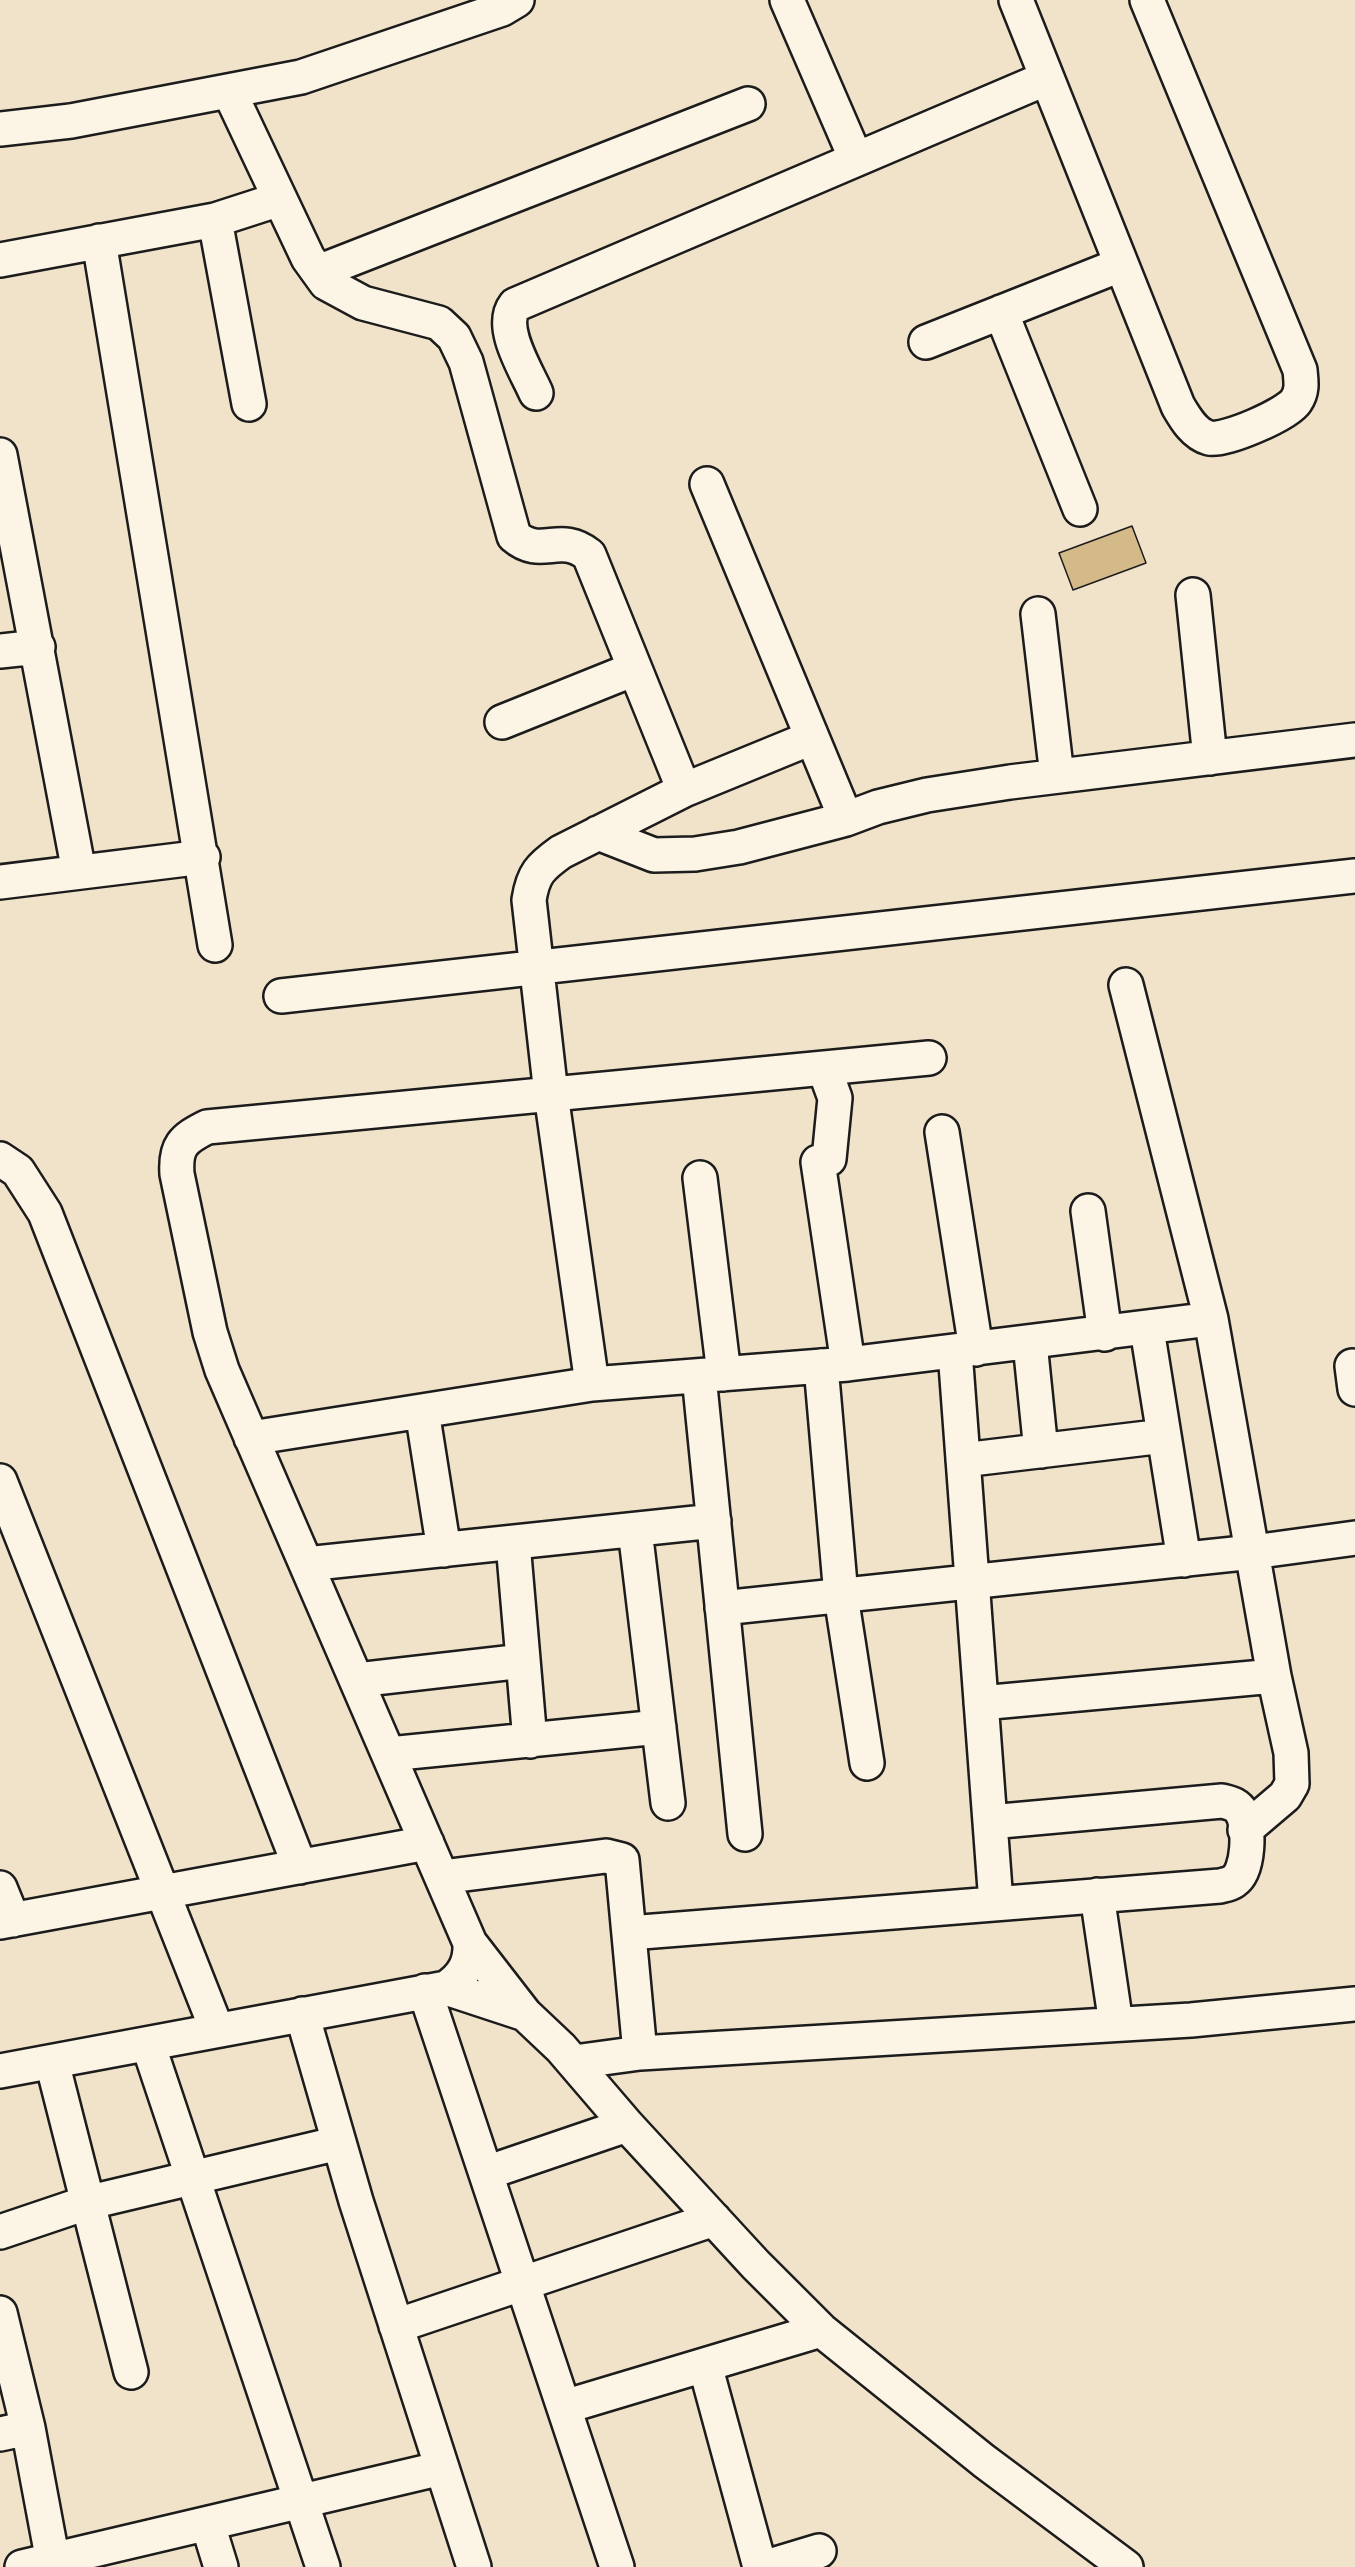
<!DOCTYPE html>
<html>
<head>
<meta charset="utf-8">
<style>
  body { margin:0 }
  canvas { display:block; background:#f0e3c9 }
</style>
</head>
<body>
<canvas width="1355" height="2567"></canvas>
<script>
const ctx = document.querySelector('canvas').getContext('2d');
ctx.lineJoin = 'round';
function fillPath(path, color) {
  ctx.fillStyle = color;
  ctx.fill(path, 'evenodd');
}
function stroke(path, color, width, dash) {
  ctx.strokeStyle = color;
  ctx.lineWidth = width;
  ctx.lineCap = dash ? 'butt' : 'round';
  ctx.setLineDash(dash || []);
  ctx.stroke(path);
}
const building = new Path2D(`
  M 1132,526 L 1146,563 L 1073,590 L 1059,553 Z`);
const minor = new Path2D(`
  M 787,0 L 856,159
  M 1016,0 L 1178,406 C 1185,418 1194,434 1209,438 C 1224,442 1288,414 1296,401 C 1303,391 1301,381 1300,370 L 1147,0
  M 229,91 L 308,258 L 326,283 L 363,303 L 439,323 L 454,337 L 466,362 L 514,536 C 542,560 559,531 589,555 L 684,790
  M 0,129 L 71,121 L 301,77 L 502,9 L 517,0
  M 215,220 L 280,199
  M 99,241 L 215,945
  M 0,260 L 215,220 L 249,404
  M 318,272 L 748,104
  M 1001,312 L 1080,509
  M 926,342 L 1120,265
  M 536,393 C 526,370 498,327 515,305 L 1047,78
  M 0,455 L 79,872
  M 707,484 L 846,819
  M 1193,595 L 1210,758
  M 1038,614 L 1057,776
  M 0,651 L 38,647
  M 502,722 L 634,669
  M 598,833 L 654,855 L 695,854 L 739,847 L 846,819 L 878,807 L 927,795 L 1010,782 L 1355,740
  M 0,882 L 203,857
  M 1126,985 L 1211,1319 L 1274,1676 L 1291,1753 L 1292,1784 L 1285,1796 L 1245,1830
  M 281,996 L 1355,876
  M 824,1068 L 835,1098 L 829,1159
  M 942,1132 L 976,1349
  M 0,1159 L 18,1171 L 45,1213 L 300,1867
  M 818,1162 L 848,1364
  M 700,1178 L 724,1374
  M 1088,1211 L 1105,1334
  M 1147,1329 L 1184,1560
  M 1030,1343 L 1041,1451
  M 955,1351 L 996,1903
  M 821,1366 L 841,1596 L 867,1763
  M 1352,1366 L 1355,1389
  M 699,1376 L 745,1834
  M 592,1384 L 551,1094 L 529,900 C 533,874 540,867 561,852 L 684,790 L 811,738
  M 422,1411 L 444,1550
  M 251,1438 L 592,1384 L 848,1364 L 1211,1319
  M 963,1460 L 1164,1436
  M 0,1481 L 217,2030
  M 635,1530 L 668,1803
  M 513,1543 L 530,1741
  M 306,1564 L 714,1521
  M 722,1608 L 1253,1552 L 1355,1538
  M 357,1680 L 523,1661
  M 981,1703 L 1274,1676
  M 389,1754 L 659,1727
  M 442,1877 L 606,1856 L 622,1860 L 640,2053
  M 0,1888 L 13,1920
  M 1097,1895 L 1116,2024
  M 0,1922 L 427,1843
  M 629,1933 L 1220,1886 C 1224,1885 1230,1884 1234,1881 C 1249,1871 1250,1827 1242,1813 C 1237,1804 1230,1803 1222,1801 L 990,1822
  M 470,1943 L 525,2014
  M 446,1988 C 463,1977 471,1963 470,1943 L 222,1370 L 210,1332 L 177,1174 C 175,1146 183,1139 207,1127 L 929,1058
  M 425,1991 L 617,2567
  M 302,2014 L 356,2201 L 474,2567
  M 148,2044 L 323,2567
  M 52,2062 L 131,2372
  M 574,2062 L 640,2053 L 1191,2020 L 1355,2004
  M 0,2071 L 446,1988 L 525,2014 L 561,2048 L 627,2125 L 756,2265 L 821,2330 L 984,2461 L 1126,2567
  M 486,2173 L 627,2125
  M 0,2232 L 86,2203 L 339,2143
  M 0,2313 L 28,2428 L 54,2567
  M 396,2326 L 714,2219
  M 705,2365 L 760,2567
  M 564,2407 L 821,2330
  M 0,2434 L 28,2428
  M 208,2525 L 221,2567
  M 22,2567 L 442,2468
  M 766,2567 L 819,2551`);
fillPath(building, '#d4b989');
stroke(building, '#1c1c1c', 1.5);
stroke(minor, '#1c1c1c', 38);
stroke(minor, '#fcf5e5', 33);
</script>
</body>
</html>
